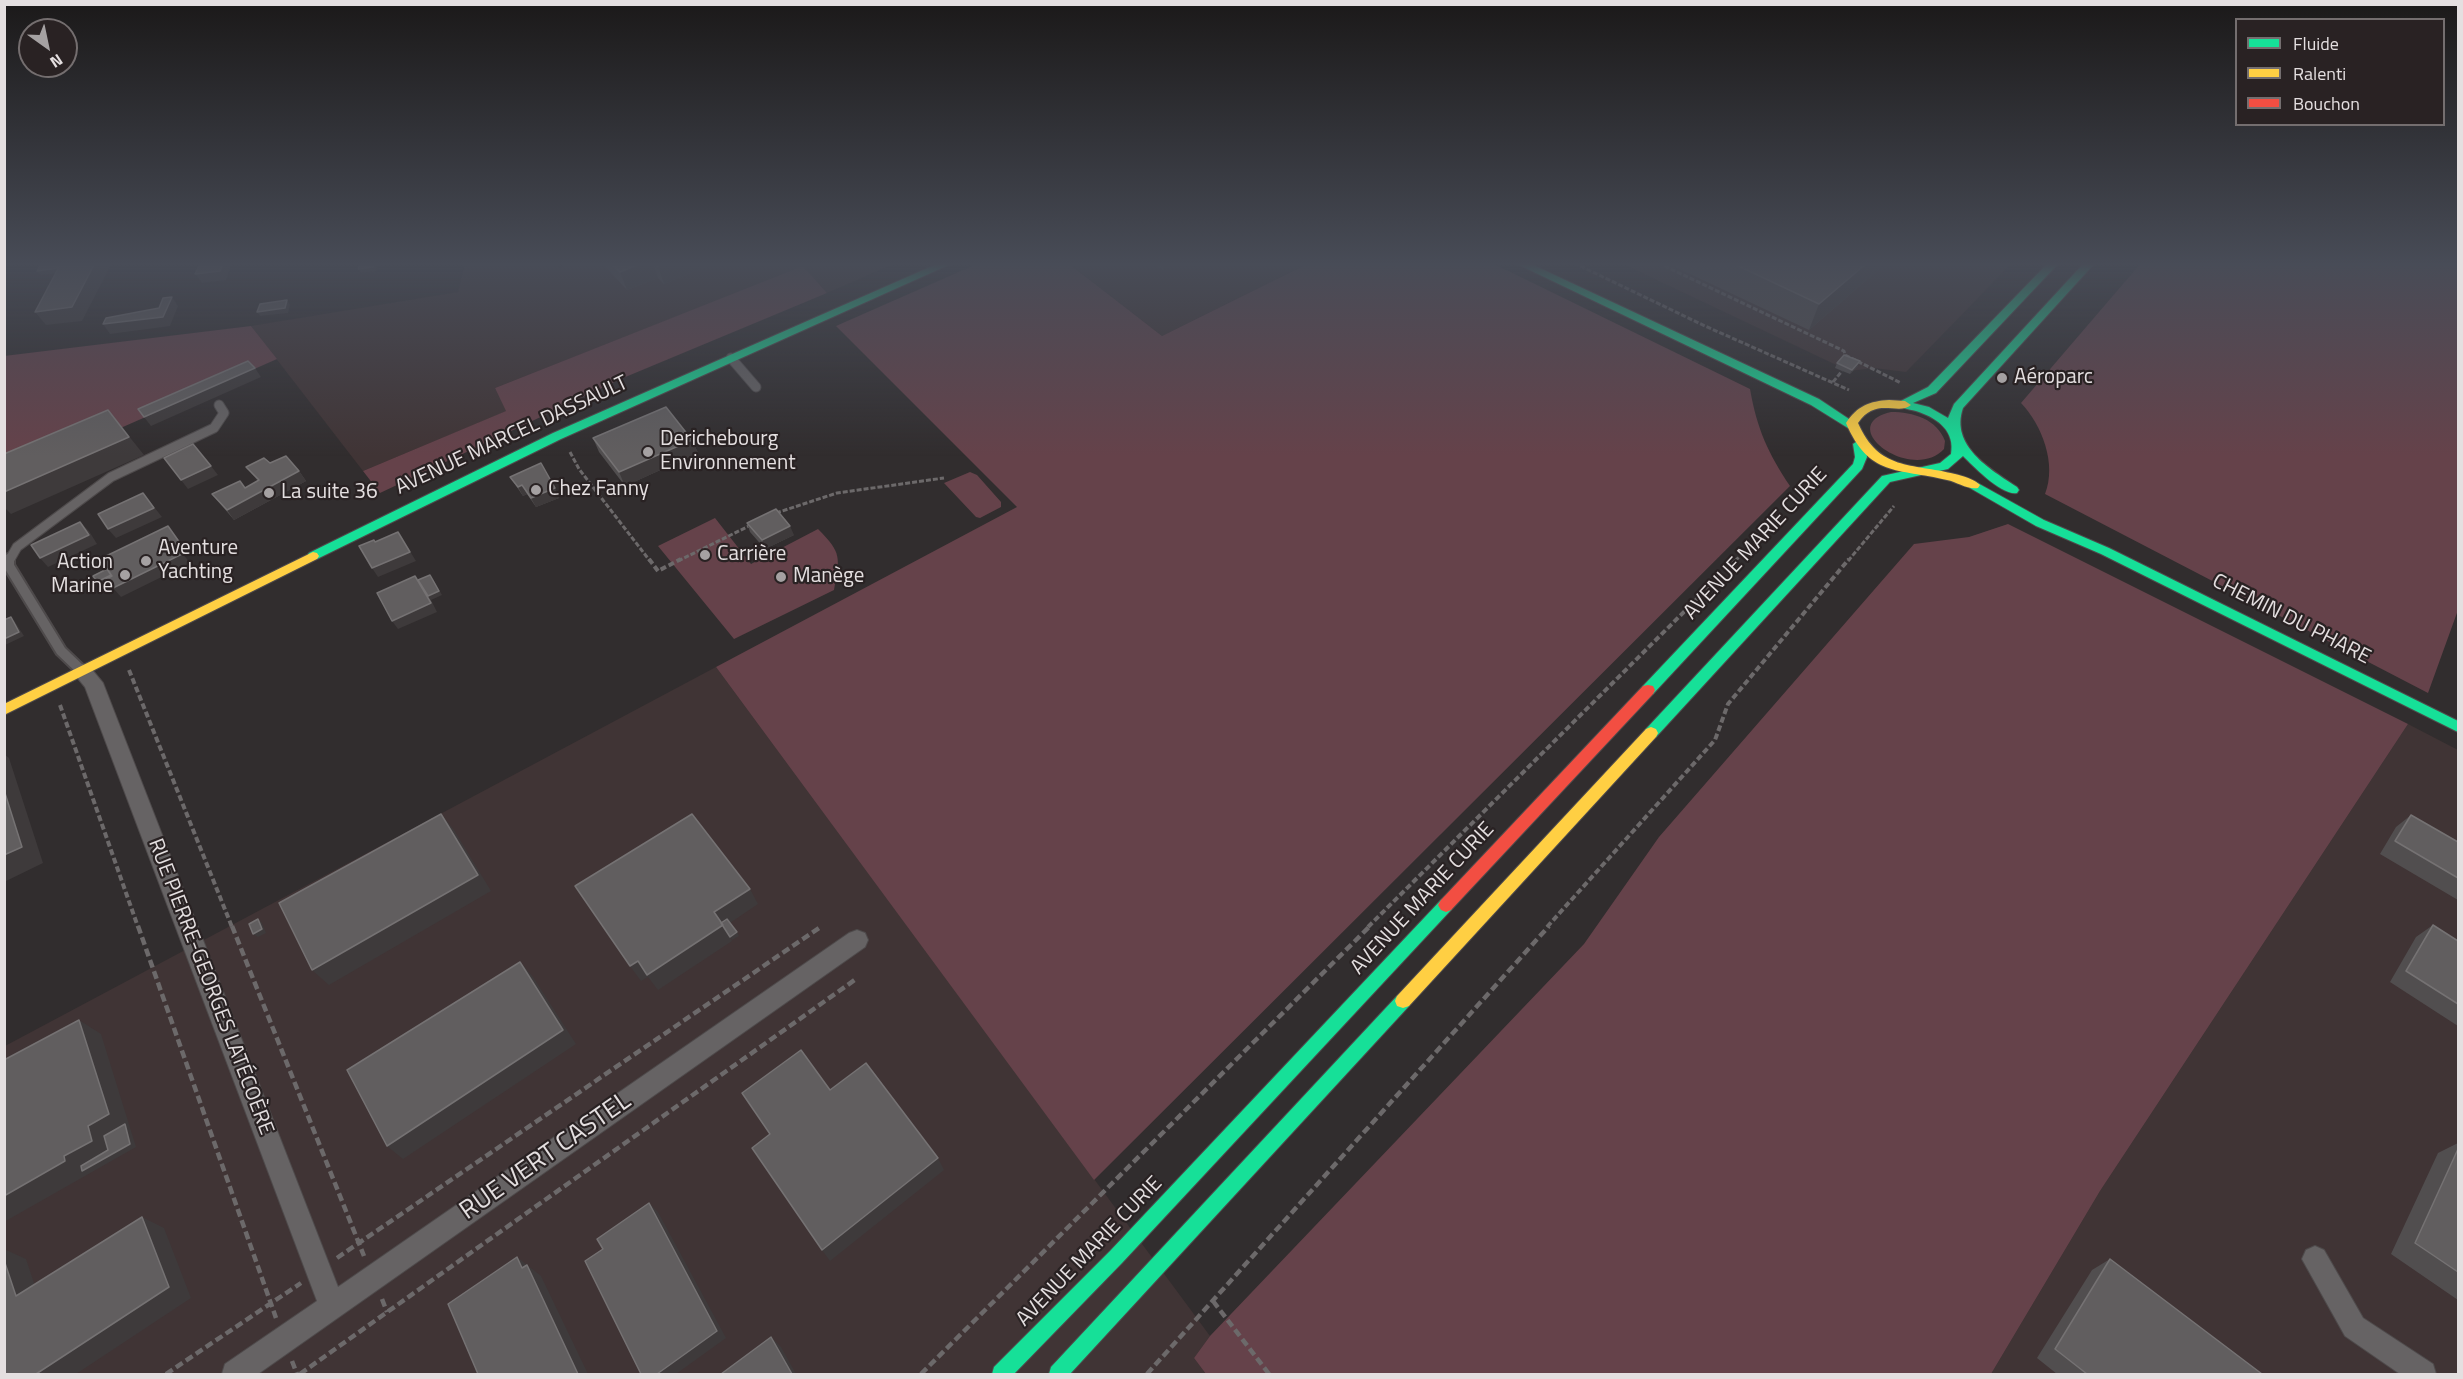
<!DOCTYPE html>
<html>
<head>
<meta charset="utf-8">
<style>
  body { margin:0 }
  #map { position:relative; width:2463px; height:1379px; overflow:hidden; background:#312d2e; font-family:"Titillium Web",sans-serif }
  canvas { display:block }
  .frame { position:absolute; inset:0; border:6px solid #e4dfe0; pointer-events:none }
  .legend { position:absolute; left:2235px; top:18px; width:210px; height:108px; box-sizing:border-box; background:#292223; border:2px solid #746e6f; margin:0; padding:8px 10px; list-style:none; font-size:18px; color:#e4dfe0 }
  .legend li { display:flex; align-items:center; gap:12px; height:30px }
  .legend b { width:30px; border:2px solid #746e6f }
  .north { position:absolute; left:18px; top:18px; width:60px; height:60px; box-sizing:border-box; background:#292223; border:2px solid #746e6f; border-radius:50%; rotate:147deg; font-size:16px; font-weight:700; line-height:24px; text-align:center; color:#e4dfe0 }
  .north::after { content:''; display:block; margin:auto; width:21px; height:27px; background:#a5a1a2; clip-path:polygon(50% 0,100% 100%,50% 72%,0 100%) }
</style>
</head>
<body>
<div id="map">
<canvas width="2463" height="1379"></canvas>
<div class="frame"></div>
<ul class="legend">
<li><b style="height:8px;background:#16e098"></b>Fluide</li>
<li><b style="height:8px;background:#ffcf43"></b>Ralenti</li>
<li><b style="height:8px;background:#f24e42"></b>Bouchon</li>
</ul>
<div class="north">N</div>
</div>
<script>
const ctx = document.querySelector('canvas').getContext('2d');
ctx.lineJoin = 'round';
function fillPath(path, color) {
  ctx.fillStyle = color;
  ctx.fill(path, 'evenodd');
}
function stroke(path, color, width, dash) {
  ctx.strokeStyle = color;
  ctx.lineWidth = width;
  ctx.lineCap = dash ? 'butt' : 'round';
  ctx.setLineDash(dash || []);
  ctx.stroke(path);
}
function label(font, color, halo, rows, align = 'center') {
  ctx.font = font + ' "Titillium Web",sans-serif';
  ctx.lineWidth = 4.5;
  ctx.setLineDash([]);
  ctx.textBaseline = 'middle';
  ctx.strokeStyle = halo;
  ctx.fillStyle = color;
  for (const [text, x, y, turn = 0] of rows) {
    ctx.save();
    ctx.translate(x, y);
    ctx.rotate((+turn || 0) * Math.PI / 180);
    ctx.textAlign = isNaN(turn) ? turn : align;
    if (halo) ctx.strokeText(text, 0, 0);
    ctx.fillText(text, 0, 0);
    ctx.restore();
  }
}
const built = new Path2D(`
  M 465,263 L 558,263 L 559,268 L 570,263 L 896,263 L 827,293 L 803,267 L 495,388 L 507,411 L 363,471 L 251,326 L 458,292 Z
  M 1068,263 L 1309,263 L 1162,336 Z
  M 1621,263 L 2012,263 L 1906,372 L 1874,368 L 1849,371 Z
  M 716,667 L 1210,1336 L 1194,1358 L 1206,1374 L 5,1374 L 5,1046 Z
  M 2408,724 L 2458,750 L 2458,1374 L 1991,1374 L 2100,1191 Z`);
const green = new Path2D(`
  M 979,263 L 1068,263 L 1162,336 L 1309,263 L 1492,263 L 1750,389 C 1757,429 1768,453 1790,486 L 1094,1180 L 716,667 L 1017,507 L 836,326 Z
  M 2141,263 L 2458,263 L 2458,610 L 2428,693 L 2045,494 C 2057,464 2042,425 2021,403 Z
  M 803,266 L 827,293 L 623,378 L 380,493 L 363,471 L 506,411 L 495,388 Z
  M 251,326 L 277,359 L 5,479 L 4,356 Z
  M 1891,412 C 1913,412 1937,419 1945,441 L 1944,449 C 1911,484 1833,425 1891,412 Z
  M 970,472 L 977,475 L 1001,502 L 1001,507 L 980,518 L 976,517 L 944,483 Z
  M 715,518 L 751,564 L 818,529 C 842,553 840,557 834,590 L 734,639 L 658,546 Z
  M 2008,524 L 2408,724 L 2100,1191 L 1991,1374 L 1206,1374 L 1194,1358 L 1210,1336 L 1584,944 L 1659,837 L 1914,544 L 1969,537 Z`);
const pathFar2 = new Path2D(`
  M 1574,263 L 1705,326 L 1849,390
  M 1658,263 L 1844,351 L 1845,355 L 1901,383
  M 1833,382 L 1842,371
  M 570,452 L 579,469 L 650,561
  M 776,513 L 837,493 L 944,478
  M 678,561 L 753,524
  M 1735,561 L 1742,554
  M 1848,561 L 1894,506`);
const pathFar1 = new Path2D(`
  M 649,559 L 658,571 L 681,559
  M 129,670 L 232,927
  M 60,705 L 138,927
  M 1368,927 L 1737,559
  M 1547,927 L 1715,740 L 1728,704 L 1849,559`);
const path = new Path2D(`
  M 138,926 L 276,1318
  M 232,926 L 364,1256
  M 337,1258 L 819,928
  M 382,1299 L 387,1312
  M 1213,1301 L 1269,1374
  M 292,1361 L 297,1374
  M 166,1374 L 301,1283
  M 300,1374 L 856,979
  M 921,1374 L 1370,926
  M 1147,1374 L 1549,926`);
const laneFar1 = new Path2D(`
  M 731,358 L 756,387
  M 9,561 L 17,547 L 111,477 L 214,428 L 224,413 L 219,405`);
const lane = new Path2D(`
  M 9,559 L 9,566 L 61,651 L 82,671`);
const street = new Path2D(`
  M 82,664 L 89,666 L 103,683 L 338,1287 L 849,933 L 857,930 L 865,933 L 868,940 L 865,947 L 258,1374 L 222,1374 L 225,1364 L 317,1301 L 85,687 L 72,671 L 75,666 Z
  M 2315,1246 L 2324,1250 L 2363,1318 L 2433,1364 L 2436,1374 L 2400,1374 L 2345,1336 L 2302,1259 L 2306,1250 Z`);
const fast = new Path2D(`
  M 939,263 L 953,263 L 561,439 L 317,559 L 309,559 L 307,556 L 309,553 L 553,433 Z
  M 1515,263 L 1529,263 L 1819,399 L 1858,425 L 1852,429 L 1848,428 L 1811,405 Z
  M 2048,263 L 2059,263 L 1936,393 L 1913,403 L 1929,407 L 1948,418 L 1954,404 L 2084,263 L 2095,263 L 1963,408 C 1950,446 1990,469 2017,487 L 2019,490 L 2017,493 C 2002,496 1973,466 1963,456 L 1948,469 L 1890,482 L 1656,737 L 1646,737 L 1644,733 L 1646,729 L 1882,476 L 1940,463 L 1951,454 C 1955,432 1939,419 1919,412 C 1911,409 1903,410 1897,403 L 1928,387 Z
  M 1859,440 L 1865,444 L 1867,457 L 1862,469 L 1653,694 L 1643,694 L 1641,690 L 1643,686 L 1853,464 L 1855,457 L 1853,444 Z
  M 1974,481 L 2044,520 L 2109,548 L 2458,721 L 2458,732 L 2101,554 L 2036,526 L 1970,488 L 1968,485 L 1970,482 Z
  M 1446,898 L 1451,900 L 1454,905 L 1451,910 L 1122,1263 L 1014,1374 L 992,1374 L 994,1367 L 1110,1251 L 1441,900 Z
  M 1403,994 L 1409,996 L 1411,1001 L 1409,1006 L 1070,1374 L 1049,1374 L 1051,1367 L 1397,996 Z`);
const slow = new Path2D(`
  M 1889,400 L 1905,401 L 1911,405 C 1898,416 1876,396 1858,423 C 1879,471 1911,463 1955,474 C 1963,476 1974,479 1980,485 L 1978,488 C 1968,490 1957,482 1947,480 C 1897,468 1869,477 1846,423 C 1857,406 1870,401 1889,400 Z
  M 313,552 L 317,553 L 319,556 L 317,559 L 4,715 L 4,704 Z
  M 1651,727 L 1656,729 L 1658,733 L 1656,737 L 1409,1006 L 1403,1008 L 1397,1006 L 1395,1001 L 1397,996 L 1646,729 Z`);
const jam = new Path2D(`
  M 1648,685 L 1653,686 L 1655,690 L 1653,694 L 1451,910 L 1446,912 L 1441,910 L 1438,905 L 1441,900 L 1643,686 Z`);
const wall = new Path2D(`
  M 602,263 L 715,263 L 664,284 L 658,278 L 627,290 Z
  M 1153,263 L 1176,263 L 1163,270 Z
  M 1671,263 L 1805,263 L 1806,264 L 1886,263 L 1809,330 L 1671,265 Z
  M 1837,363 L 1858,366 L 1850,374 L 1835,368 Z
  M 593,438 L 692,440 L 698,453 L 625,486 L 599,452 Z
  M 270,463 L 299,471 L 306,481 L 234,520 L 212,494 L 245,488 L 258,481 L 246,467 Z
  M 510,477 L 559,498 L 536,507 L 527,494 L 523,496 Z
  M 747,523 L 794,535 L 765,549 L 750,532 Z
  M 2411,815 L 2458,842 L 2458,900 L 2380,854 L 2396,827 Z
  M 2433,925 L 2458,941 L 2458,1026 L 2390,982 L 2416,937 Z
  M 2458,1143 L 2458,1300 L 2391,1254 L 2438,1153 Z
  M 2110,1259 L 2262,1374 L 2057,1374 L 2037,1358 L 2092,1270 Z`);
const shadedWall = new Path2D(`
  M 95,263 L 112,263 L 82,321 L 46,325 L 35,312 Z
  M 223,263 L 232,263 L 226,280 L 202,283 L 195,274 Z
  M 374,263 L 396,263 L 377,266 L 376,271 L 361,273 L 358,269 Z
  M 642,263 L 653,263 L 658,278 L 627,290 L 620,272 Z
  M 664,263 L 715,263 L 664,284 L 658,266 Z
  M 772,263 L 784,263 L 772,268 L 771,264 Z
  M 1163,263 L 1176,263 L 1163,270 Z
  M 1867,263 L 1886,263 L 1809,330 L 1819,304 Z
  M 58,268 L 62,273 L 41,275 L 37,271 Z
  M 172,297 L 178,306 L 170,326 L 110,334 L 103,324 L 163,317 Z
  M 287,300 L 290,305 L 288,313 L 260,316 L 257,312 Z
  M 1860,361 L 1858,366 L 1850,374 L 1852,370 Z
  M 255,368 L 261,377 L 151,426 L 144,417 Z
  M 108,410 L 144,455 L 11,514 L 4,507 L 4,492 Z
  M 692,440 L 698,453 L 625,486 L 619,472 Z
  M 211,466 L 218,475 L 188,489 L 181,480 Z
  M 299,471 L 306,481 L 234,520 L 227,510 Z
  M 522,485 L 527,494 L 523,496 L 518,487 Z
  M 555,488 L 559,498 L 536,507 L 531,498 Z
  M 143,493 L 162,517 L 116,538 L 108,529 Z
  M 80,522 L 89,531 L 97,544 L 48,567 L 40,558 Z
  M 168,526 L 188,552 L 183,554 L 190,563 L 121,597 L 113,588 L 176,545 Z
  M 790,526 L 794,535 L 765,549 L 762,540 Z
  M 398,532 L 416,561 L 378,577 L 372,568 Z
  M 112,575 L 116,579 L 101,586 L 97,582 Z
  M 433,579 L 442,595 L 431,600 L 437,612 L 398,629 L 392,621 L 421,585 Z
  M 11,617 L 15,622 L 24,636 L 5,645 L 4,639 Z
  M 4,754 L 9,758 L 43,863 L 4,882 Z
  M 441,814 L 454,830 L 491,891 L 329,985 L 312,970 Z
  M 750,889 L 758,904 L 724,927 L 732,941 L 658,990 L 648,977 L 641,981 L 630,966 Z
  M 258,919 L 262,923 L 266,933 L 258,937 L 253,934 Z
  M 737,932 L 739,936 L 732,940 L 730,937 Z
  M 520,962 L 533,977 L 576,1044 L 403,1159 L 387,1146 Z
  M 79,1020 L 101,1034 L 136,1147 L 4,1222 L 4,1196 L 88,1126 Z
  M 938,1158 L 944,1170 L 830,1261 L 822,1250 Z
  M 649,1203 L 658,1212 L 726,1338 L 676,1374 L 657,1374 Z
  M 142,1217 L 164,1228 L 191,1298 L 76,1374 L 36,1374 Z
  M 4,1249 L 26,1259 L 42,1307 L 16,1296 L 4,1260 Z
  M 517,1257 L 541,1276 L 588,1374 L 578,1374 Z
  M 771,1337 L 781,1347 L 796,1374 L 792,1374 Z`);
const building = new Path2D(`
  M 41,263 L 61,263 L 58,268 L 37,271 Z
  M 61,263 L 95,263 L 72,307 L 35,312 Z
  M 200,263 L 223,263 L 220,271 L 195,274 Z
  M 360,263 L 374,263 L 373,267 L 358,269 Z
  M 611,263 L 642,263 L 620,272 Z
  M 655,263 L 664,263 L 658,266 Z
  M 1732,263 L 1805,263 L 1806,264 L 1807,263 L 1867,263 L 1819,304 Z
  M 172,297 L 163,317 L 103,324 L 106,318 L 159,308 L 163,298 Z
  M 287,300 L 285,308 L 257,312 L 260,304 Z
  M 1844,355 L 1860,361 L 1852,370 L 1837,363 Z
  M 248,361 L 255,368 L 144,417 L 138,409 Z
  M 666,407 L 692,440 L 619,472 L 593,438 Z
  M 108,410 L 129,437 L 4,492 L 4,454 Z
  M 193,444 L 211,466 L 181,480 L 164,458 Z
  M 286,456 L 299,471 L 227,510 L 212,494 L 240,481 L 245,488 L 259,480 L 246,467 L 264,458 L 270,463 Z
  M 541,463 L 555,488 L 531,498 L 522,485 L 518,487 L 510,477 Z
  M 143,493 L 154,508 L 108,529 L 98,514 Z
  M 776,509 L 790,526 L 762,540 L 747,523 Z
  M 80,522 L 89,535 L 40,558 L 31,545 Z
  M 168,526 L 180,543 L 176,545 L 182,554 L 113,588 L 106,579 L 112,576 L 100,559 Z
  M 398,532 L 410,552 L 372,568 L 359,546 L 374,540 L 375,542 Z
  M 107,569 L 111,575 L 97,582 L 93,576 Z
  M 430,575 L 439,591 L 428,596 L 418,580 Z
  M 415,576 L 431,603 L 392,621 L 377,593 Z
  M 11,617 L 19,632 L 4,639 L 4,620 Z
  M 4,790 L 22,847 L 4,855 Z
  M 441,814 L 478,875 L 312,970 L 279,903 Z
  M 692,814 L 750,889 L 714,912 L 723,925 L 647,975 L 638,961 L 630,966 L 575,886 Z
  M 2411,815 L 2458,842 L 2458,878 L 2395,841 Z
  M 258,919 L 262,929 L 253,934 L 249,924 Z
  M 727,919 L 737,932 L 730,937 L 721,923 Z
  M 2433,925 L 2458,941 L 2458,1004 L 2406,971 Z
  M 520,962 L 563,1030 L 387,1146 L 347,1070 Z
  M 79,1020 L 109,1114 L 88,1126 L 92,1141 L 64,1156 L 65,1161 L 4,1196 L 4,1060 Z
  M 801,1050 L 830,1090 L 866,1063 L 938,1158 L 822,1250 L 752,1148 L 770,1134 L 742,1093 Z
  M 125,1124 L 130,1144 L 82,1171 L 81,1166 L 108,1150 L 104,1136 Z
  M 2458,1149 L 2458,1272 L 2415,1243 Z
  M 649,1203 L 717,1331 L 657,1374 L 641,1374 L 585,1261 L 603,1249 L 597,1239 Z
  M 142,1217 L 169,1287 L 36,1374 L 4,1374 L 4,1260 L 16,1296 Z
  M 517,1257 L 522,1268 L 527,1265 L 578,1374 L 478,1374 L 448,1304 Z
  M 2110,1259 L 2262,1374 L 2087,1374 L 2055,1349 Z
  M 771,1337 L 792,1374 L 721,1374 Z`);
const markers = [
  [2002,378,6,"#a5a1a2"],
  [648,452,6,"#a5a1a2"],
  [536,490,6,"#a5a1a2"],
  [269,493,6,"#a5a1a2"],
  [705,555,6,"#a5a1a2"],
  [146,561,6,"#a5a1a2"],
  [125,575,6,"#a5a1a2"],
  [781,577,6,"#a5a1a2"]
];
const poiNames = [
  ["Aéroparc",2014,378],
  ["Derichebourg",660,440],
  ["Environnement",660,464],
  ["Chez Fanny",548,490],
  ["La suite 36",281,493],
  ["Aventure",158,549],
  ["Yachting",158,573],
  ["Carrière",717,555],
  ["Action",113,563,"right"],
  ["Marine",113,587,"right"],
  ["Manège",793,577]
];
const streetNames = [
  ["AVENUE MARCEL DASSAULT",512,436,-25],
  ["AVENUE MARIE CURIE",1756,544,-47],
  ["CHEMIN DU PHARE",2291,620,27],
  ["AVENUE MARIE CURIE",1423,899,-47],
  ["RUE PIERRE-GEORGES LATÉCOÈRE",210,987,69],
  ["AVENUE MARIE CURIE",1090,1252,-46]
];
const nearStreetnames = [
  ["RUE VERT CASTEL",546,1157,-35]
];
fillPath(built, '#403435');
fillPath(green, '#65424a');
stroke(laneFar1, '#4e4a4b', 11);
stroke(lane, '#4e4a4b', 14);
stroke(street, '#4e4a4b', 2);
stroke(fast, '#4e4a4b', 2);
stroke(slow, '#4e4a4b', 2);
stroke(jam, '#4e4a4b', 2);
stroke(pathFar2, '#6c696a', 3, [5, 2]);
stroke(pathFar1, '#6c696a', 4, [6, 3]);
stroke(path, '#6c696a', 4.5, [8, 4]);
stroke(laneFar1, '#666364', 9);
stroke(lane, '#666364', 10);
fillPath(street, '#666364');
fillPath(fast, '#16e098');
fillPath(slow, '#ffcf43');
fillPath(jam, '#f24e42');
fillPath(wall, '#514e4f');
fillPath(shadedWall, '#3e3a3b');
fillPath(building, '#615e5f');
stroke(building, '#757273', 1.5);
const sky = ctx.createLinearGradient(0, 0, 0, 456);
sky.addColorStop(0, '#1b1919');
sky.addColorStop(0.58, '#484c57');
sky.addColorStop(1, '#484c5700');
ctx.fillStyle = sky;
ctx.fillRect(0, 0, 2463, 456);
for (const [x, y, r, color] of markers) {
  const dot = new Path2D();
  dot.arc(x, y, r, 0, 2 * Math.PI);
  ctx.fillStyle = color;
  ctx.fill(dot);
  stroke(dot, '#292223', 2);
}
label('21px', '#e4dfe0', '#292223', poiNames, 'left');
label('21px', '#e4dfe0', '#292223', streetNames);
label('26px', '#e4dfe0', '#292223', nearStreetnames);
</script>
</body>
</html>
